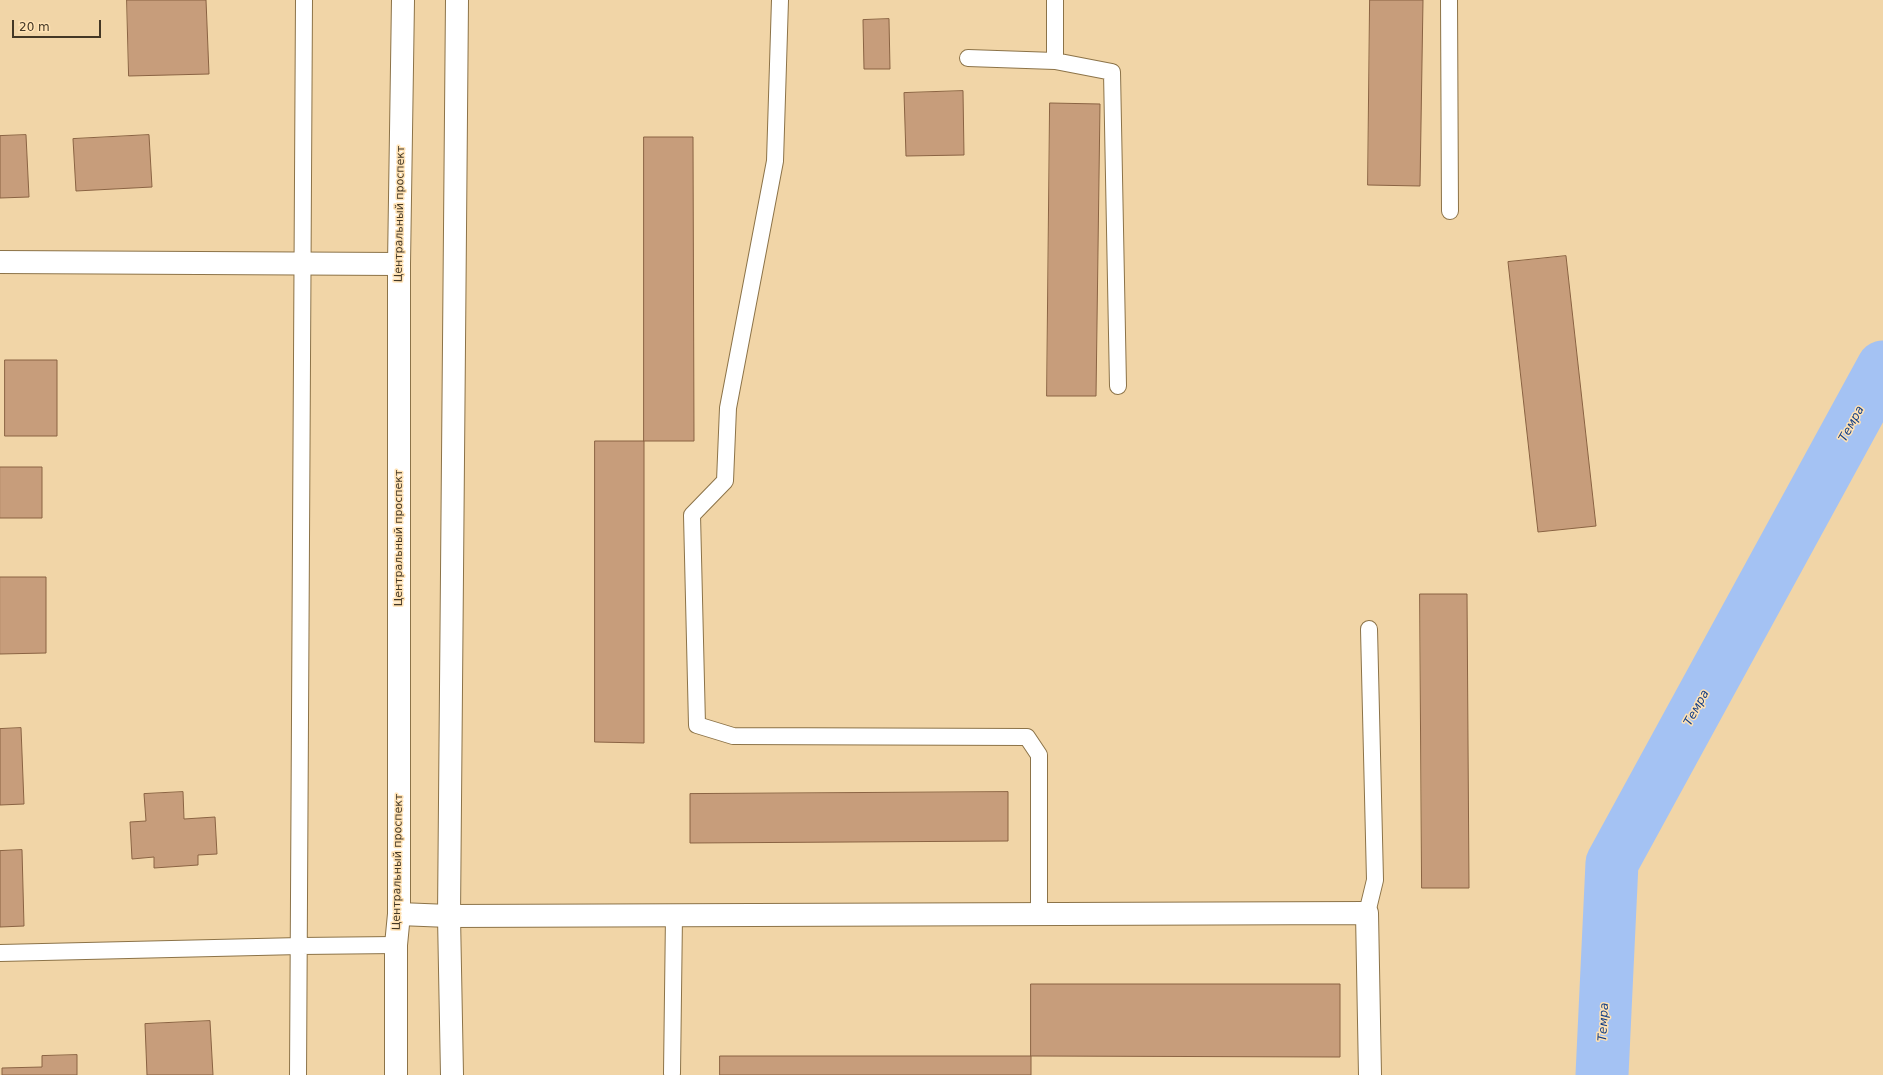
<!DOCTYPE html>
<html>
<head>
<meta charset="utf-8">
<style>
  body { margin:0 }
  #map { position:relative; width:1883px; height:1075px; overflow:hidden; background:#f1d5a7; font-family:"DejaVu Sans",sans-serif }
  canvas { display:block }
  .scale { position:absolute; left:12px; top:20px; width:89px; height:18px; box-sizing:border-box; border:2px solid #433725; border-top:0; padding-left:5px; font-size:12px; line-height:14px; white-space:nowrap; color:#433725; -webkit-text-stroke:3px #ffe2b4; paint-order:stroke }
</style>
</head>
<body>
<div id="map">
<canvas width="1883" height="1075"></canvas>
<div class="scale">20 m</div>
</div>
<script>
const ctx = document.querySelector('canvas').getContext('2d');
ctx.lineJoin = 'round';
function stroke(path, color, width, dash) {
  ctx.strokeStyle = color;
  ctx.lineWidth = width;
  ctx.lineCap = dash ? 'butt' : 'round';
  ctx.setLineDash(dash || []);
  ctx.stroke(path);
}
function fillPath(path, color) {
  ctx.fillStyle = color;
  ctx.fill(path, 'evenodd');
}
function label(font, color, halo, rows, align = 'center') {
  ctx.font = font + ' "DejaVu Sans",sans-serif';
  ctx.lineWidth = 3;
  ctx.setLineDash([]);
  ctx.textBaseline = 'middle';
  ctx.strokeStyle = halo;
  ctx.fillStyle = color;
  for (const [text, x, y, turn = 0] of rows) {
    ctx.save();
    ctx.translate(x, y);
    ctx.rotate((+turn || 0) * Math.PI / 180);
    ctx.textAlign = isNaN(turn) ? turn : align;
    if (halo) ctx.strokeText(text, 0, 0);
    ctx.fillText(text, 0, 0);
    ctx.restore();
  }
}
const river = new Path2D(`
  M 1602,1075 L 1612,863 L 1883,367`);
const building = new Path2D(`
  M 127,0 L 206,0 L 209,74 L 129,76 Z
  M 1370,0 L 1423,0 L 1420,186 L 1368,185 Z
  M 889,19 L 890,69 L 864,69 L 863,20 Z
  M 963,91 L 964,155 L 906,156 L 904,93 Z
  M 1050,103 L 1100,104 L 1096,396 L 1047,396 Z
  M 26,135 L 29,197 L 0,198 L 0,136 Z
  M 149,135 L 152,187 L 76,191 L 73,139 Z
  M 644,137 L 693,137 L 694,441 L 644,441 Z
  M 1566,256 L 1596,526 L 1538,532 L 1508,262 Z
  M 5,360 L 57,360 L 57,436 L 5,436 Z
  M 595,441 L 644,441 L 644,743 L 595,742 Z
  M 0,467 L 42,467 L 42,518 L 0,518 Z
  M 0,577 L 46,577 L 46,653 L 0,654 Z
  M 1420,594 L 1467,594 L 1469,888 L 1422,888 Z
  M 21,728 L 24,804 L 0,805 L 0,729 Z
  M 183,792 L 184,819 L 215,817 L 217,854 L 198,855 L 198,865 L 154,868 L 154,857 L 132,859 L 130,822 L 146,821 L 144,794 Z
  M 1008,792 L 1008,841 L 690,843 L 690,794 Z
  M 22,850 L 24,926 L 0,927 L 0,851 Z
  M 1031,984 L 1340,984 L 1340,1057 L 1031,1056 Z
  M 210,1021 L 213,1075 L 147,1075 L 145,1024 Z
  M 77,1055 L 77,1075 L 2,1075 L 2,1068 L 42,1067 L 42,1056 Z
  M 720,1056 L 1031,1056 L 1031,1075 L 720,1075 Z`);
const service = new Path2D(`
  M 780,0 L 775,161 L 728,408 L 725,481 L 692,515 L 697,725 L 733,736 L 1027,737 L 1039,755 L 1039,914
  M 1055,0 L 1055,61 L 1112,72 L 1118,386
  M 1449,0 L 1450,211
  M 968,58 L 1055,61
  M 1367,913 L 1375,880 L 1369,629
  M 0,953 L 300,946 L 396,945
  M 672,1073 L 674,915
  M 298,1075 L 304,0`);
const minor = new Path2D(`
  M 0,262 L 399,264
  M 399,914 L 449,916 L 1367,913 L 1370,1075`);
const tertiary = new Path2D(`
  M 396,1075 L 396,945 L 399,914 L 399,264 L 403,0
  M 452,1075 L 449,916 L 457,0`);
const streetNames = [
  ["Центральный проспект",400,214,-89],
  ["Центральный проспект",399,538,-90],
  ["Центральный проспект",398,862,-89]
];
const waterNames = [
  ["Темра",1852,424,-61],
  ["Темра",1697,708,-61],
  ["Темра",1604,1022,-87]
];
stroke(river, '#a4c2f3', 53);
fillPath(building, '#c79d7b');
stroke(building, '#8a6343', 1);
stroke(service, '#8c7348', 18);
stroke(minor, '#8c7348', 24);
stroke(tertiary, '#8c7348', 24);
stroke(service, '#fff', 16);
stroke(minor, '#fff', 22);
stroke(tertiary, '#fff', 22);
label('11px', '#433725', '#ffe2b4', streetNames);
label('italic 12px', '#164086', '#ffe2b4', waterNames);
</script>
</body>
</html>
